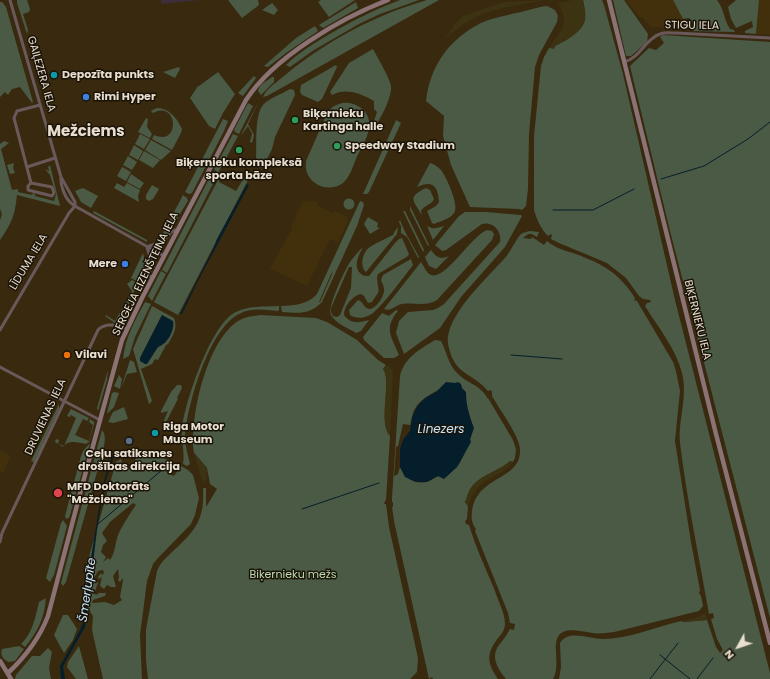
<!DOCTYPE html>
<html>
<head>
<meta charset="utf-8">
<style>
  body { margin:0 }
  #map { position:relative; width:770px; height:679px; overflow:hidden; background:#39290f; font-family:Poppins,sans-serif }
  canvas { display:block }
  .north { position:absolute; left:718px; top:627px; width:40px; height:40px; -webkit-text-stroke:3px #1a1308; paint-order:stroke; rotate:230deg; font-size:11px; font-weight:700; line-height:16px; text-align:center; color:#e8decf }
  .north::after { content:''; display:block; margin:auto; width:14px; height:18px; background:#e8decf; clip-path:polygon(50% 0,100% 100%,50% 72%,0 100%) }
</style>
</head>
<body>
<div id="map">
<canvas width="770" height="679"></canvas>
<div class="north">N</div>
</div>
<script>
const ctx = document.querySelector('canvas').getContext('2d');
ctx.lineJoin = 'round';
function fillPath(path, color) {
  ctx.fillStyle = color;
  ctx.fill(path, 'evenodd');
}
function stroke(path, color, width, dash) {
  ctx.strokeStyle = color;
  ctx.lineWidth = width;
  ctx.lineCap = dash ? 'butt' : 'round';
  ctx.setLineDash(dash || []);
  ctx.stroke(path);
}
function label(font, color, halo, rows, align = 'center') {
  ctx.font = font + ' Poppins,sans-serif';
  ctx.lineWidth = 3;
  ctx.setLineDash([]);
  ctx.textBaseline = 'middle';
  ctx.strokeStyle = halo;
  ctx.fillStyle = color;
  for (const [text, x, y, turn = 0] of rows) {
    ctx.save();
    ctx.translate(x, y);
    ctx.rotate((+turn || 0) * Math.PI / 180);
    ctx.textAlign = isNaN(turn) ? turn : align;
    if (halo) ctx.strokeText(text, 0, 0);
    ctx.fillText(text, 0, 0);
    ctx.restore();
  }
}
const built = new Path2D(`
  M 626,0 L 673,0 L 687,26 L 651,28 L 642,17 L 640,18 Z
  M 759,0 L 770,0 L 770,35 L 756,34 Z
  M 306,200 L 310,202 L 311,200 L 318,203 L 317,205 L 333,213 L 334,210 L 347,217 L 348,221 L 338,242 L 330,239 L 307,286 L 270,269 L 292,228 L 291,226 L 303,201 L 305,202 Z
  M 0,450 L 11,456 L 3,473 L 0,471 Z`);
const education = new Path2D(`
  M 161,0 L 200,0 L 161,4 Z`);
const green = new Path2D(`
  M 17,0 L 27,0 L 30,9 L 29,12 L 23,14 L 28,30 L 27,34 L 17,3 Z
  M 228,0 L 258,0 L 259,5 L 242,18 Z
  M 321,0 L 355,0 L 329,17 L 318,2 Z
  M 400,0 L 419,0 L 380,14 L 359,24 L 314,50 L 290,67 L 286,65 C 297,54 310,46 323,38 C 348,23 373,10 400,0 Z
  M 427,0 L 439,0 L 267,96 L 263,97 C 266,89 277,82 284,76 C 326,41 375,15 427,0 Z
  M 583,0 L 602,0 L 604,5 L 623,74 L 675,300 L 770,673 L 770,679 L 559,679 L 561,667 L 560,643 C 569,629 588,639 603,639 C 628,639 656,627 681,621 L 683,622 L 707,620 L 716,647 L 720,653 L 723,650 L 717,639 L 711,619 L 714,618 L 713,613 L 709,614 C 699,557 687,500 680,443 C 678,419 688,397 682,373 C 676,349 658,327 645,306 L 647,303 L 651,302 L 650,300 L 643,299 L 639,296 L 626,278 L 607,263 L 559,243 L 551,239 L 552,235 L 551,234 L 548,236 C 541,229 537,220 534,210 L 534,136 L 541,66 L 544,57 L 549,48 L 554,48 L 555,46 C 565,41 583,32 585,19 C 586,13 584,6 583,0 Z
  M 613,0 L 624,0 L 648,34 L 647,42 L 631,56 L 626,56 L 625,52 Z
  M 673,0 L 717,0 C 724,9 724,20 730,29 L 734,30 L 735,32 L 693,31 L 695,25 L 689,18 L 683,19 Z
  M 736,0 L 759,0 L 756,34 L 745,33 L 745,31 L 753,27 L 752,21 L 736,28 L 731,19 L 728,7 Z
  M 0,2 L 2,2 L 6,7 L 33,102 L 32,103 L 20,87 L 12,89 L 8,95 L 5,92 L 0,97 Z
  M 356,2 L 358,8 L 323,28 L 319,25 Z
  M 272,3 L 278,10 L 274,15 L 262,10 Z
  M 547,6 L 555,10 L 558,16 L 557,22 L 539,55 L 535,67 L 529,134 L 528,189 L 526,206 L 522,210 L 519,209 L 470,207 L 451,165 L 443,136 L 444,116 L 426,101 C 430,66 449,39 481,23 C 492,18 504,16 516,13 C 527,11 536,7 547,6 Z
  M 315,26 L 318,31 L 286,53 L 268,67 L 264,66 L 296,38 Z
  M 663,35 L 770,42 L 770,618 L 670,231 L 630,66 L 649,48 L 656,50 L 664,43 L 660,37 Z
  M 373,49 C 378,59 389,76 391,86 C 392,97 382,116 376,125 L 374,125 L 373,124 L 377,112 L 374,109 L 374,101 C 362,94 346,87 332,95 L 330,92 L 349,63 Z
  M 336,65 L 337,67 L 322,99 L 318,102 L 302,95 L 300,92 L 301,85 Z
  M 179,67 L 180,69 L 175,78 L 163,72 Z
  M 218,72 L 235,94 L 223,113 L 215,129 L 209,126 L 190,98 L 198,86 L 199,86 Z
  M 254,76 L 256,78 L 243,96 L 238,93 Z
  M 272,77 L 274,77 L 274,82 L 261,95 L 258,91 C 259,84 267,81 272,77 Z
  M 290,89 L 294,90 L 295,95 L 275,137 L 272,149 L 263,167 L 260,168 L 257,166 L 256,161 C 257,147 254,116 263,105 C 269,98 282,94 290,89 Z
  M 259,101 L 248,124 L 254,135 L 252,143 L 250,142 L 252,134 L 248,126 L 243,133 L 241,135 Z
  M 248,103 L 253,106 L 239,134 L 235,132 L 234,130 Z
  M 342,103 C 356,101 372,112 369,128 C 368,138 360,149 356,159 C 353,166 350,177 343,183 C 335,189 323,189 315,183 C 307,177 305,170 306,161 L 328,111 L 334,106 Z
  M 157,108 C 169,108 177,118 182,129 L 181,133 L 172,150 L 152,139 L 154,135 C 181,147 178,99 153,113 L 151,111 Z
  M 146,118 L 148,119 L 147,127 L 152,134 L 150,138 L 138,132 Z
  M 223,119 L 228,121 L 224,131 L 192,193 L 189,194 L 185,192 Z
  M 396,120 L 401,123 L 369,192 L 367,194 L 363,194 Z
  M 140,134 L 150,139 L 144,149 L 135,144 Z
  M 233,134 L 238,136 L 218,173 L 214,169 Z
  M 151,140 L 171,151 L 161,160 L 145,150 Z
  M 4,141 L 9,143 L 1,149 L 12,190 L 18,189 L 18,192 L 32,195 L 33,193 L 35,194 L 35,196 L 54,201 L 56,194 L 50,175 L 45,169 L 49,171 L 48,167 L 50,165 L 60,206 L 17,195 C 15,215 12,223 0,240 L 0,220 L 2,214 L 0,209 L 0,144 Z
  M 134,145 L 143,151 L 138,160 L 129,155 Z
  M 144,151 L 160,160 L 153,168 L 139,160 Z
  M 128,156 L 137,162 L 132,170 L 123,165 Z
  M 14,163 L 13,168 L 15,173 L 10,174 L 7,165 Z
  M 430,163 C 434,164 438,167 441,170 C 446,176 458,203 455,211 C 453,218 441,221 434,224 L 432,223 L 427,211 L 436,206 L 439,202 C 438,185 432,180 417,187 Z
  M 122,167 L 131,172 L 126,181 L 117,176 Z
  M 131,174 L 144,183 L 140,189 L 127,182 Z
  M 213,174 L 217,176 L 167,273 L 162,270 L 210,177 Z
  M 219,178 L 219,182 L 236,191 L 244,178 L 248,180 L 178,315 L 154,302 Z
  M 117,183 L 124,187 L 127,183 L 140,190 L 138,196 L 139,202 L 114,188 Z
  M 152,185 L 159,189 L 153,199 L 149,201 L 146,199 L 146,195 Z
  M 83,188 L 98,196 L 91,208 L 81,202 L 75,191 Z
  M 426,188 L 430,190 L 434,199 C 432,205 424,205 421,211 L 422,215 C 412,199 408,197 426,188 Z
  M 183,195 L 187,198 L 188,201 L 166,236 L 163,233 Z
  M343.5 204a5.5 5.5 0 1 1 11 0a5.5 5.5 0 1 1-11 0Z
  M 360,201 L 363,202 L 364,205 L 357,226 L 322,302 C 309,315 299,313 282,312 L 281,306 C 295,305 307,305 317,294 ZM 333,272 L 320,302 L 319,302 L 331,274 Z
  M 410,206 L 429,245 L 428,246 L 410,210 Z
  M 94,211 L 147,240 L 147,242 L 93,213 Z
  M 403,211 L 405,211 L 424,250 L 423,252 Z
  M 465,212 L 486,212 L 521,215 L 522,216 L 505,247 L 461,297 L 440,328 L 404,354 L 396,333 L 399,321 L 408,312 L 433,310 L 438,308 L 444,304 L 500,242 C 502,231 493,221 482,224 L 446,250 L 442,251 L 435,245 L 459,216 Z
  M 368,217 L 378,223 L 377,227 L 380,228 L 370,234 L 364,224 Z
  M 400,220 C 405,234 413,245 419,257 L 418,258 L 407,237 L 401,233 L 401,226 L 399,222 Z
  M 427,226 C 434,230 437,228 444,226 L 433,240 Z
  M 398,227 L 397,234 L 366,272 C 359,266 363,251 370,247 C 377,242 386,239 393,235 L 395,231 Z
  M 487,230 L 492,231 L 494,234 L 492,240 L 437,300 C 426,307 413,302 402,304 C 395,305 391,312 384,309 L 421,262 C 424,266 426,273 431,275 C 446,280 471,236 487,230 Z
  M 530,231 L 539,232 L 537,237 L 532,234 L 528,234 L 523,238 L 531,239 L 532,237 L 544,245 L 547,241 C 555,248 566,251 576,254 C 604,265 618,272 635,298 L 634,300 L 637,301 L 673,362 L 676,371 L 680,391 L 675,441 L 691,542 L 700,590 L 699,593 L 701,596 L 703,606 L 699,611 L 614,632 C 606,633 599,634 592,633 C 574,630 554,624 556,651 C 556,660 558,671 553,679 L 506,679 C 498,669 490,657 499,645 C 503,640 507,635 510,629 L 514,630 L 515,624 L 510,623 L 508,613 L 475,531 L 476,529 C 472,524 471,518 472,512 C 476,475 521,481 520,450 C 520,436 499,409 492,396 L 492,393 L 491,390 L 488,391 C 471,371 454,376 448,344 C 444,317 487,278 504,259 C 510,253 516,239 521,234 C 524,232 527,232 530,231 Z
  M 402,238 L 409,254 L 408,256 L 378,274 L 377,277 C 378,293 382,288 372,302 L 368,303 L 364,296 L 361,294 C 352,296 344,306 344,315 C 350,324 359,323 369,320 L 361,331 L 356,333 C 348,328 335,323 331,315 C 327,308 342,277 346,269 C 350,261 357,253 363,247 C 359,255 353,265 360,273 C 363,276 365,276 369,276 L 395,243 L 399,239 ZM 349,267 L 352,267 L 351,288 L 340,315 L 337,317 L 333,316 L 331,312 L 331,308 Z
  M 431,250 C 436,257 440,260 449,256 L 436,269 L 429,266 L 425,257 Z
  M 143,253 L 146,266 L 138,282 L 131,278 Z
  M 411,259 L 413,265 C 402,279 388,299 375,311 C 369,318 357,320 350,315 L 349,310 L 358,300 C 363,301 364,309 370,309 C 377,308 385,295 384,289 C 384,286 382,283 381,280 L 383,275 Z
  M 161,271 L 166,274 L 152,301 L 148,296 Z
  M 132,280 L 137,283 L 137,284 L 133,294 L 131,293 L 132,291 L 127,284 Z
  M 130,295 L 132,297 L 120,324 L 115,323 L 105,316 L 106,315 L 115,321 Z
  M 134,297 L 136,298 C 133,307 129,319 122,324 Z
  M 145,302 L 151,304 L 135,337 L 129,356 L 123,359 C 125,338 135,320 145,302 Z
  M 152,306 L 174,318 C 178,328 173,335 168,344 L 166,345 L 158,360 L 155,359 L 152,364 L 141,369 L 152,401 L 149,404 L 133,349 ZM 162,315 L 166,342 L 140,358 L 141,356 Z
  M 279,306 L 279,310 L 278,311 C 265,310 251,307 239,314 C 209,329 187,405 185,437 C 185,446 188,455 190,464 L 187,466 L 183,464 C 185,452 181,439 182,427 C 186,400 210,327 234,313 C 248,305 264,307 279,306 Z
  M 396,310 L 398,311 C 383,329 392,337 399,355 L 394,358 L 384,358 L 364,340 L 363,337 L 382,313 L 389,316 Z
  M 261,315 L 316,318 L 327,322 L 357,340 L 378,360 L 386,365 L 383,369 C 392,380 378,421 390,436 L 386,500 L 385,501 L 384,504 L 386,504 L 389,527 L 418,658 L 417,672 L 410,679 L 148,679 L 146,660 L 146,629 L 157,571 C 160,563 166,558 172,552 C 195,531 205,520 203,488 L 206,488 L 206,507 L 217,489 L 210,484 L 207,468 L 195,454 L 194,453 C 189,418 207,338 240,320 C 247,316 254,316 261,315 Z
  M 435,340 L 441,341 C 447,352 448,364 457,373 C 466,383 479,384 487,397 L 486,398 L 488,398 L 513,440 L 516,449 L 515,458 L 513,462 L 510,461 C 498,472 481,474 471,488 C 468,492 467,498 465,502 L 468,506 L 467,519 L 465,521 L 466,524 L 469,525 C 476,548 486,569 495,591 C 498,601 505,613 505,624 C 505,629 502,634 498,638 C 486,654 487,663 498,679 L 433,679 L 432,677 L 429,679 L 394,521 L 392,507 L 393,507 L 393,502 L 392,502 L 392,498 L 400,376 C 404,358 420,349 435,340 ZM 452,383 L 455,383 C 463,398 469,411 473,427 C 474,432 462,462 457,467 C 453,471 446,473 441,476 C 435,476 434,479 429,481 C 415,486 406,478 400,467 L 398,474 L 394,476 L 396,447 L 398,446 L 403,424 L 410,425 C 412,420 412,415 414,410 C 422,396 439,390 452,383 Z
  M 130,360 L 134,362 L 137,372 L 127,374 L 121,389 Z
  M 108,370 L 107,380 L 98,411 L 97,408 Z
  M 119,375 L 122,379 L 120,389 L 114,386 Z
  M 177,385 L 181,385 L 182,388 L 177,398 L 178,399 L 165,424 L 164,420 L 168,411 L 161,413 L 161,411 L 171,392 Z
  M 115,392 L 119,393 L 114,407 L 108,413 L 107,413 L 112,393 Z
  M 59,404 L 59,409 L 34,462 L 31,461 Z
  M 124,407 L 128,419 L 113,423 L 108,422 L 113,412 Z
  M 71,409 L 89,418 L 87,421 L 83,419 L 75,435 L 89,441 L 93,425 L 89,422 L 90,419 L 94,422 L 94,424 L 89,442 L 86,444 C 78,443 69,439 63,447 L 55,442 L 56,439 L 59,440 L 58,444 L 64,446 L 76,418 L 71,415 L 70,417 L 67,416 Z
  M 102,430 C 108,437 103,449 101,458 L 66,582 L 63,586 L 61,583 Z
  M 90,443 L 70,515 L 69,518 L 66,519 L 65,516 L 81,456 L 83,451 Z
  M 140,451 L 158,456 L 170,461 L 171,465 L 167,473 L 174,476 L 181,466 L 188,470 L 193,475 L 199,498 L 195,515 L 191,524 L 158,558 L 153,564 L 147,581 L 140,635 L 142,679 L 103,679 L 92,630 L 93,616 L 84,602 L 90,553 L 116,462 L 121,459 L 124,468 C 133,467 136,458 140,451 ZM 133,503 L 136,505 C 129,515 123,524 118,535 C 115,544 115,553 110,560 L 108,558 L 103,562 L 106,557 L 101,552 L 103,545 L 107,541 L 102,533 L 110,522 ZM 118,569 L 119,577 L 118,580 L 120,582 L 123,578 L 123,580 L 120,597 L 122,600 L 114,605 L 105,602 L 92,603 L 93,600 L 105,596 L 106,593 L 99,593 L 96,595 L 93,592 L 93,588 L 95,591 L 98,583 L 96,581 L 93,584 L 94,578 L 98,571 L 103,570 L 104,573 L 102,575 L 101,573 L 98,577 L 99,579 L 102,577 L 100,586 L 104,589 L 107,585 L 111,587 L 116,587 L 113,576 Z
  M 63,520 L 67,526 L 54,575 L 50,582 L 46,578 L 61,523 Z
  M 46,598 C 44,619 38,631 25,647 L 21,644 C 33,632 35,618 39,602 Z
  M 63,615 L 68,615 L 77,629 L 73,640 L 64,653 L 54,635 Z
  M 19,646 L 24,649 L 15,661 L 9,662 C 3,660 0,655 2,649 Z
  M 79,646 L 88,679 L 76,679 L 67,667 L 68,662 Z
  M 48,648 L 52,652 L 49,668 L 51,679 L 15,679 L 16,675 L 32,656 L 40,656 Z`);
const sand = new Path2D(`
  M 545,0 C 522,5 497,7 476,17 C 463,23 453,32 443,41 L 455,24 L 463,16 L 504,2 Z
  M 572,0 L 583,0 C 584,6 586,13 585,19 C 583,32 565,40 555,46 L 554,49 L 549,48 C 560,32 571,22 558,3 Z
  M 386,365 L 389,366 L 393,371 L 390,436 C 377,421 393,380 383,369 Z
  M 194,453 L 195,454 L 207,468 L 206,483 L 201,478 Z
  M 510,461 L 513,462 C 505,473 491,476 482,484 C 475,490 471,497 468,506 L 465,502 C 467,498 468,492 471,488 C 481,474 498,472 510,461 Z
  M 706,613 L 707,620 L 683,622 L 681,621 L 695,618 Z`);
const water = new Path2D(`
  M 247,184 L 249,185 L 198,281 L 182,314 L 180,314 L 213,249 L 217,239 Z
  M 162,315 L 173,321 C 175,331 167,344 158,347 L 147,364 L 145,364 L 140,361 L 140,358 Z
  M 446,382 L 455,383 L 458,382 L 461,384 L 462,388 L 466,392 C 466,404 469,416 474,428 L 470,439 L 471,442 L 457,467 L 444,479 L 438,476 L 427,482 L 416,482 L 409,479 L 405,477 L 400,467 L 400,449 L 403,440 L 410,431 L 412,417 L 418,405 L 425,398 L 436,392 Z
  M 112,456 L 114,457 L 106,479 L 98,522 L 85,627 L 63,666 L 65,679 L 61,679 L 60,666 L 80,630 L 83,623 L 89,570 L 103,484 Z`);
const stream = new Path2D(`
  M 661,179 L 704,166 L 748,139 L 770,122
  M 553,210 L 593,210 L 634,189
  M 511,355 L 562,359
  M 302,509 L 379,483
  M 98,524 L 168,465
  M 660,655 L 690,679
  M 650,679 L 678,643
  M 697,679 L 713,658`);
const street = new Path2D(`
  M 10,0 L 61,177 C 60,185 65,198 71,203 C 74,206 78,208 82,210 L 164,256
  M 624,62 C 640,58 645,39 660,34 C 665,32 671,33 676,33 L 770,38
  M 27,167 L 55,158
  M 61,177 L 75,202 L 75,206
  M 31,183 L 52,187 L 54,193 L 52,196 L 28,190 L 28,186 L 31,183 L 14,118 L 17,111 L 40,105
  M 147,247 L 163,241 L 171,232 L 178,229
  M 147,247 C 150,258 153,261 149,274 L 152,279
  M 0,330 L 69,213 L 75,206
  M 0,367 L 100,420
  M 0,542 L 2,533 L 98,330 C 105,322 119,325 127,329`);
const secondary = new Path2D(`
  M 609,0 L 716,434 L 770,643
  M 0,661 L 11,679
  M 8,673 C 25,657 40,637 48,616 L 82,486 L 122,340 L 142,298 L 246,100 C 274,57 341,18 388,0`);
const markers = [
  [54,75,4,"#0f9aa8"],
  [86,97,4,"#3f7fe0"],
  [295,120,4,"#2e9e5b"],
  [337,146,4,"#2e9e5b"],
  [239,150,4,"#2e9e5b"],
  [125,264,4,"#3f7fe0"],
  [67,355,4,"#e8710a"],
  [155,433,4,"#0f9aa8"],
  [129,441,4,"#5c6f8a"],
  [58,493,5,"#e0444e"]
];
const streetNames = [
  ["STIGU IELA",692,26,1],
  ["GAIĻEZERA IELA",41,74,74],
  ["LĪDUMA IELA",29,262,-59],
  ["SERGEJA EIZENŠTEINA IELA",146,274,-64],
  ["BIĶERNIEKU IELA",697,320,76],
  ["DRUVIENAS IELA",46,417,-65]
];
const poiNames = [
  ["Depozīta punkts",62,75],
  ["Rimi Hyper",94,97],
  ["Biķernieku",303,114],
  ["Kartinga halle",303,127],
  ["Speedway Stadium",345,146],
  ["Biķernieku kompleksā",239,163,"center"],
  ["sporta bāze",239,176,"center"],
  ["Mere",117,264,"right"],
  ["Vilavi",75,355],
  ["Riga Motor",163,427],
  ["Museum",163,440],
  ["Ceļu satiksmes",129,454,"center"],
  ["drošības direkcija",129,467,"center"],
  ["MFD Doktorāts",67,487],
  ["\"Mežciems\"",67,500]
];
const parkNames = [
  ["Biķernieku mežs",293,575]
];
const waterNames = [
  ["Linezers",441,430],
  ["Šmerļupīte",88,590,-82]
];
const districtNames = [
  ["Mežciems",86,132]
];
fillPath(built, '#422f0c');
fillPath(education, '#3d2e3a');
fillPath(green, '#4a5a44');
fillPath(sand, '#3c3313');
fillPath(water, '#051e2c');
stroke(stream, '#051e2c', 1);
stroke(street, '#69595a', 3);
stroke(secondary, '#8b7274', 4.5);
for (const [x, y, r, color] of markers) {
  const dot = new Path2D();
  dot.arc(x, y, r, 0, 2 * Math.PI);
  ctx.fillStyle = color;
  ctx.fill(dot);
  stroke(dot, '#1a1308', 1.5);
}
label('11px', '#e8decf', '#1a1308', streetNames);
label('bold 11px', '#e8decf', '#1a1308', poiNames, 'left');
label('11px', '#bcdcaf', '#1a1308', parkNames);
label('italic 12px', '#c6e5f8', '#1a1308', waterNames);
label('bold 15px', '#e8decf', '#1a1308', districtNames);
</script>
</body>
</html>
